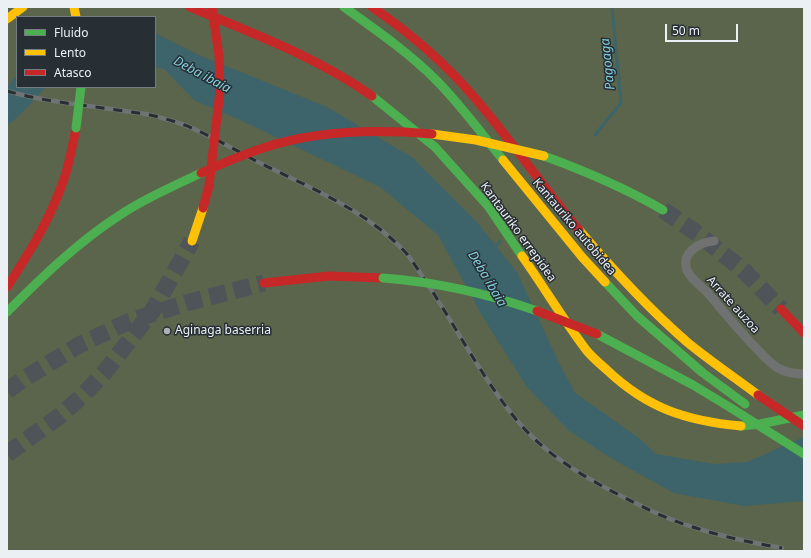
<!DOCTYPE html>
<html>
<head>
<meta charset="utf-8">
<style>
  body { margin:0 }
  #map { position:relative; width:811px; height:558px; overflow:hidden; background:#34383c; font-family:"Noto Sans",sans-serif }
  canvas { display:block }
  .frame { position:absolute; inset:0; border:8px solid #ebf0f4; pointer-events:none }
  .legend { position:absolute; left:16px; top:16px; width:140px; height:72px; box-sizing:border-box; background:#272e34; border:1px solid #757c81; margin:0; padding:5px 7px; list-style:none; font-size:12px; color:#ebf0f4 }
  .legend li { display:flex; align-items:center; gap:8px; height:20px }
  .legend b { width:20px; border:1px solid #757c81 }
  .scale { position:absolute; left:665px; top:24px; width:73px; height:18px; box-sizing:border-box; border:2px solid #ebf0f4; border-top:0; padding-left:5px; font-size:12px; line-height:14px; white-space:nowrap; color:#ebf0f4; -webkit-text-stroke:3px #272e34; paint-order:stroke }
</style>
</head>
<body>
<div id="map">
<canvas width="811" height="558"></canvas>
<div class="frame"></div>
<ul class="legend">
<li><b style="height:5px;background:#4caf50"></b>Fluido</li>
<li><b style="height:5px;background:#ffc107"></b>Lento</li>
<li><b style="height:5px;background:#c62828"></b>Atasco</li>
</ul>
<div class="scale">50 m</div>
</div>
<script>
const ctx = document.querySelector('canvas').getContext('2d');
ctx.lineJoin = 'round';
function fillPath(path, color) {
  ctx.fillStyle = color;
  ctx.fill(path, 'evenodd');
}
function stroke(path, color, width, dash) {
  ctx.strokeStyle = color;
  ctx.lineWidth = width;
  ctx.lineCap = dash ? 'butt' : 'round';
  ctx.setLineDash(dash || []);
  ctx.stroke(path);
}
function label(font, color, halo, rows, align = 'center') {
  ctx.font = font + ' "Noto Sans",sans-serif';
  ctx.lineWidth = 3;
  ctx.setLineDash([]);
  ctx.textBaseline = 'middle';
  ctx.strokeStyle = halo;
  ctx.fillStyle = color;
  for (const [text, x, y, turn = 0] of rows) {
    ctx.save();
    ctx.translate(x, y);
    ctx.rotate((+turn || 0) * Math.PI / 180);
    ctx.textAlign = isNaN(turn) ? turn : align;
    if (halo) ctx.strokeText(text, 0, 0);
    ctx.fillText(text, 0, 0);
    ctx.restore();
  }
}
const forest = new Path2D(`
  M 7,7 L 804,7 L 804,551 L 7,551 ZM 17,17 L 155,17 L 155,87 L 17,87 Z`);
const water = new Path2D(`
  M 155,33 L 201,56 L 327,107 L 413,158 L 477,222 L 517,272 L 560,365 L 575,393 L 639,438 L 656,454 L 714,464 L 747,462 L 804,437 L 804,501 L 744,506 L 674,493 L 609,457 L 568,430 L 527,387 L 484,319 L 438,235 L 380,187 L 238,119 L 194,100 L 164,69 L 155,67 Z
  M 17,75 L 17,87 L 46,87 L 24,111 L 7,126 L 7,87 Z`);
const stream = new Path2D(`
  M 595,135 L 621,103 L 612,7
  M 494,249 L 500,241`);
const highwayTunnel = new Path2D(`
  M 663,210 L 698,234 L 743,270 L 781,309
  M 7,391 L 22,380 L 79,345 L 130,321 L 186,303 L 264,283
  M 7,454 L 61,415 L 83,395 L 104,373 L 153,310 L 192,241`);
const street = new Path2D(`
  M 714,241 C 701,242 683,251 686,267 C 688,277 700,285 707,292 C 723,311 738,330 755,347 C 762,354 769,363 778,368 C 785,372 796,374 804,374`);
const fast = new Path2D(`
  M 344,7 C 376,30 408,52 436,80 C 460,104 481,133 503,160
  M 372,96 L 435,147 L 488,206 L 522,256
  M 544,156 C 585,171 625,188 663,210
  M 605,282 L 637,316 L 703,373 L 745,404
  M 7,312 C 42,277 78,242 120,215 C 145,198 174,186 201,173
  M 597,334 L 693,385 L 731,408
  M 741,426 L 760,424 L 804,415`);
const slow = new Path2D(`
  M 74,7 L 76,17
  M 7,19 L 23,7
  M 503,160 L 582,257 L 605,282
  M 579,230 C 613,270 648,308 687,342 C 710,361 734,377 758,395
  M 192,241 L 203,208
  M 522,256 C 544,287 564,321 587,351 C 593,358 600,364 607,370 C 647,408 686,421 741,426`);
const jam = new Path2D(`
  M 190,7 C 252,33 317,57 372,96
  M 372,7 C 410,33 444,62 474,97 C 511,140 543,187 579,230
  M 264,283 L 329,276 L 383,278
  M 7,287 C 30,252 52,216 65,176 C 70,160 73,144 76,128
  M 781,309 L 804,333`);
const rail = new Path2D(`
  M 7,91 C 45,102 85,105 124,111 C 137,113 150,114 162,118 C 195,126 226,145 256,161 C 308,187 367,210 407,254 C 446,307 474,367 515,418 C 546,457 591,481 635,503 C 655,513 675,522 696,528 C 724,537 753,543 782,548`);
const fastBridge = new Path2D(`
  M 76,128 L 81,87
  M 383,278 C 436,282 486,293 537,311
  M 731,408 L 804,454`);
const slowBridge = new Path2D(`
  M 432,134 L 476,140 L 544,156`);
const jamBridge = new Path2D(`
  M 201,173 C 221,164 242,155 263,148 C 317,130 375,129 432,134
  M 203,208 L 209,186 L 220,91 L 219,56 L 212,7
  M 537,311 L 597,334
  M 758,395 L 804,426`);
const markers = [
  [167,331,4,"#abb0b4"]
];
const streetNames = [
  ["Kantauriko autobidea",574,227,50],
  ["Kantauriko errepidea",518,232,54],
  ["Arrate auzoa",733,305,48]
];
const poiNames = [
  ["Aginaga baserria",175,331]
];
const waterNames = [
  ["Pagoaga",608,64,-96],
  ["Deba ibaia",202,75,28],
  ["Deba ibaia",487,279,59]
];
fillPath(forest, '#5b654b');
fillPath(water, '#3c646a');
stroke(stream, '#3c646a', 3);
stroke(highwayTunnel, '#4f5458', 17, [17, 8]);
stroke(street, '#707171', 9);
stroke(fast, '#4caf50', 9);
stroke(slow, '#ffc107', 9);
stroke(jam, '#c62828', 9);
stroke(rail, '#707373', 4.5);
stroke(rail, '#272e34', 3, [9]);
stroke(fastBridge, '#4caf50', 9);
stroke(slowBridge, '#ffc107', 9);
stroke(jamBridge, '#c62828', 9);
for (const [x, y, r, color] of markers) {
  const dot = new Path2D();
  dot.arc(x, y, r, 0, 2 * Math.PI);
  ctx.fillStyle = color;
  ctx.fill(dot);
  stroke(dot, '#272e34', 1.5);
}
label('12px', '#ebf0f4', '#272e34', streetNames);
label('12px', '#ebf0f4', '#272e34', poiNames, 'left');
label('italic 13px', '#81cedc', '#272e34', waterNames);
</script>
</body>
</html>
